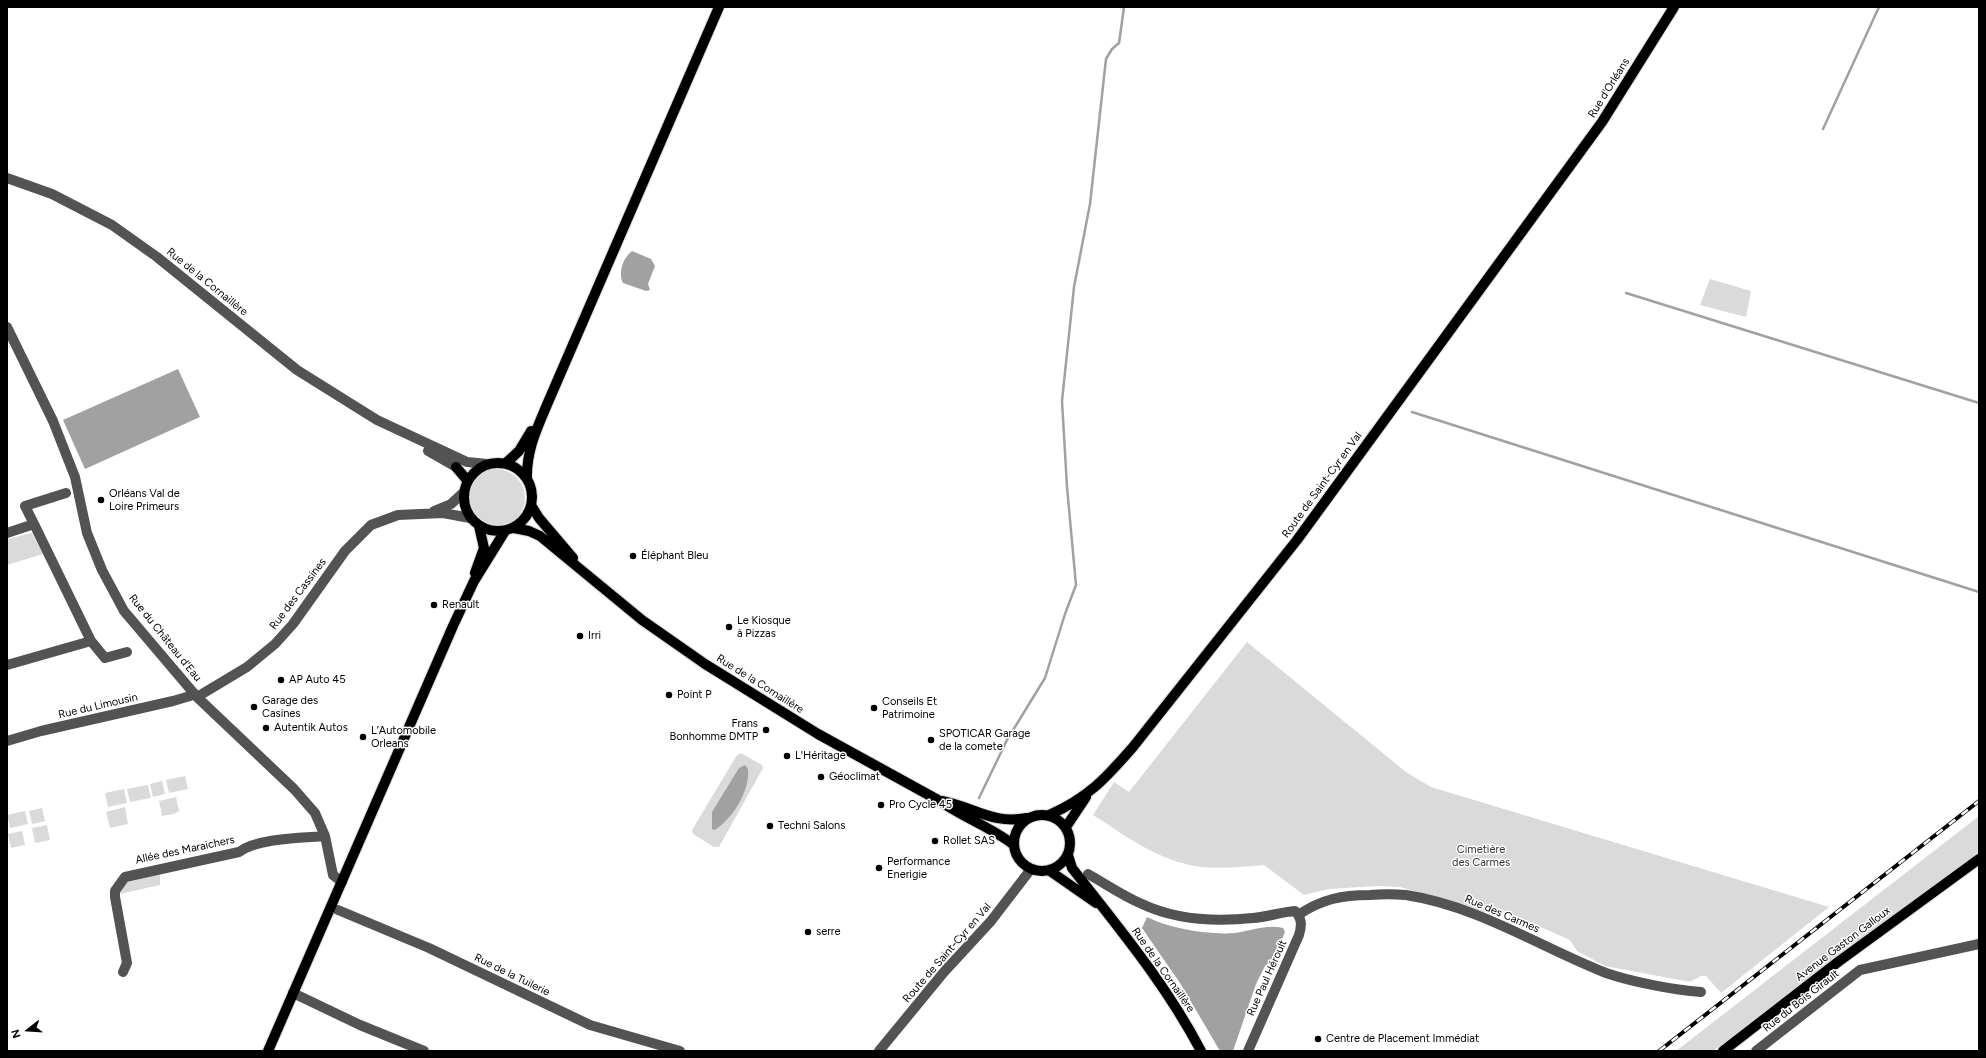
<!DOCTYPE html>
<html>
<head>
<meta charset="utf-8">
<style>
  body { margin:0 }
  #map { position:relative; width:1986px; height:1058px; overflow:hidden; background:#fff; font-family:Figtree,sans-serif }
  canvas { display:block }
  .frame { position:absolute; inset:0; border:8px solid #000; pointer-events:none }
  .north { position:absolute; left:8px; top:1010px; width:40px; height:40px; -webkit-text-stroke:3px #fff; paint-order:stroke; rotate:253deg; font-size:11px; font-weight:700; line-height:16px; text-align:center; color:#000 }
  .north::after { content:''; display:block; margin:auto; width:14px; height:18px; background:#000; clip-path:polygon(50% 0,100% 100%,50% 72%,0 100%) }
</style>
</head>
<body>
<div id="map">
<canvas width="1986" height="1058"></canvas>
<div class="frame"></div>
<div class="north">N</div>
</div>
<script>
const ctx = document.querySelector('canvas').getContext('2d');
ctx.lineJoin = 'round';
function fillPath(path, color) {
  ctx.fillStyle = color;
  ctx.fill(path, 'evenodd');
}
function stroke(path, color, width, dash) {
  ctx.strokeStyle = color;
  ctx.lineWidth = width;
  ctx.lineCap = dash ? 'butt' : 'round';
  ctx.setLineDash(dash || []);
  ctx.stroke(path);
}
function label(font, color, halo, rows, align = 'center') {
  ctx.font = font + ' Figtree,sans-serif';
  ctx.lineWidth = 3;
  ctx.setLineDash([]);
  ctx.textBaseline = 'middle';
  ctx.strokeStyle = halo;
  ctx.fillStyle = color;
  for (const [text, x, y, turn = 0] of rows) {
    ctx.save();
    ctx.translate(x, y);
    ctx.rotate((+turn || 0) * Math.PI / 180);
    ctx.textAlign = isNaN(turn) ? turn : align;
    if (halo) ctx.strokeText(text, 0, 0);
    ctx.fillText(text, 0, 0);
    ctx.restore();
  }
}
const green = new Path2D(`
  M 1710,279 L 1751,291 L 1746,317 L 1700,305 Z
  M467 498a29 29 0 1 1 58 0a29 29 0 1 1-58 0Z
  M 32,533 L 43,554 L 7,565 L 7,539 Z
  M 1247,642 L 1406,772 L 1431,787 L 1829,907 L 1721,993 L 1706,976 L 1701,976 L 1690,982 L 1605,966 L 1577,951 L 1570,940 L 1500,909 L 1494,915 L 1400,887 L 1377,886 L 1329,889 L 1304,895 L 1264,865 C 1238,867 1207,871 1182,863 C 1149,854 1121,833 1093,815 L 1114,782 L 1129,792 Z
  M 741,753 L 762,765 L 763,768 L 719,847 L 714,847 L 693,834 L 692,830 L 737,755 Z
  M 185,776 L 188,789 L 169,793 L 166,780 Z
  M 162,781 L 165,794 L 153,797 L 150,784 Z
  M 148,785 L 151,798 L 130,802 L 127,789 Z
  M 124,789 L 127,803 L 108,807 L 105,793 Z
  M 176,797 L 179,811 L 174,814 L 162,816 L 159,801 Z
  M 125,807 L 128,824 L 110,828 L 106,812 Z
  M 42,808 L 45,821 L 32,824 L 29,811 Z
  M 25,811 L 28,824 L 10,828 L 7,815 Z
  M 1979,816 L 1979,852 L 1713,1051 L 1676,1051 Z
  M 47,825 L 50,840 L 35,843 L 32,828 Z
  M 22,831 L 25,845 L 11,848 L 8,834 Z
  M 160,874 L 160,885 L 120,894 L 129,880 Z`);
const water = new Path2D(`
  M 632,251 L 651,259 L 655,266 L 648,284 L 650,290 L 646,291 L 623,283 C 618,272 623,258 632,251 Z
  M 178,369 L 200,417 L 85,469 L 63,420 Z
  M 745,765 L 748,769 C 750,791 733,818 715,830 L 712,829 L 712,812 L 739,768 Z
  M 1147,917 C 1171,929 1208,935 1235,933 C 1251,931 1267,924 1283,928 L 1285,932 L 1274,958 L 1265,966 L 1256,984 L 1233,1051 L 1220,1051 L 1180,983 L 1142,928 Z`);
const stream = new Path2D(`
  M 1823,129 L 1879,7
  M 1626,293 L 1979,403
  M 1412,412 L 1979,592
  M 979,798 L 1007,740 L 1045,678 L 1065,614 L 1076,585 L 1067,487 L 1062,401 L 1074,287 L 1090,204 L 1106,59 L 1112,49 L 1119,43 L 1124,7`);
const minor = new Path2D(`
  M 7,178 L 52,194 L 112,225 L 157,257 L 297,370 L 377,420 L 467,462 L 487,464
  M 7,327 L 53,421 L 75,477 L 87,533 L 102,570 L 124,611 L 197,697 L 294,789 L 315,813 L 325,836 L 333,875 L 342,882
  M 428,451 L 456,467
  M 434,511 L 451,504 L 464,492
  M 34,524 L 25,506 L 66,493
  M 7,533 L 34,524 L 91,641 L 7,665
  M 91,641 L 105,658 L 127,652
  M 197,697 L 247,667 L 275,644 L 293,624 L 345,551 L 371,525 L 398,515 L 443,513 L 470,518
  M 7,741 L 41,731 L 173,701 L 190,696 L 194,693
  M 1088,874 C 1106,884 1123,896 1142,904 C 1176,920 1215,922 1253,918 C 1267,917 1281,912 1295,911 C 1302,919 1302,925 1299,935 L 1248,1051
  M 338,910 L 429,948 L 590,1025 L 680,1051
  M 1298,915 C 1322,899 1342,895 1370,895 C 1382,894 1394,894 1406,895 C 1478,906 1540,947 1606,973 C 1632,982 1674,990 1701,992
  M 123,972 L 127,963 L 115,897 L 115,891 L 125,877 L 239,852 C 257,838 302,838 325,836
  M 293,993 L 360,1025 L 424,1051
  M 879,1051 L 944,972 L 991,921 L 1031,869
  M 1756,1051 L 1860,970 L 1979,944`);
const major = new Path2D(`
  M464 497a34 34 0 1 1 68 0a34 34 0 1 1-68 0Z
  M 506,463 L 519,451 L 531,431
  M 456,467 L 467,480
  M 527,479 C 526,450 538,426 549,400 L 719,7
  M 531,505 L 539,518 L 573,558
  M 514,528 L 529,531 L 540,536 L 642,620 L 705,664 L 818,734 L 938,800 C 962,817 991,827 1014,845
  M 475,573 L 484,548 L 479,526
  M 942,801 C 974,807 993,825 1027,818
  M1014 843a28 28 0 1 1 56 0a28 28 0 1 1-56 0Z
  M 1049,815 C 1088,798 1106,778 1133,747 L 1297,540 L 1602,122 L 1674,7
  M 1066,827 L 1086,797
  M 1068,855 L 1072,868 C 1118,927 1166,984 1201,1051
  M 1050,871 L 1096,903
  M 268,1051 L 453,626 L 474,581 L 505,531
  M 1723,1051 L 1838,962 L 1979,859`);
const rail = new Path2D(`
  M 1659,1051 L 1979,801`);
const markers = [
  [101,500,4,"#000"],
  [633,556,4,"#000"],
  [434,605,4,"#000"],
  [729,627,4,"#000"],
  [580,636,4,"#000"],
  [281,680,4,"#000"],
  [669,695,4,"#000"],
  [254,707,4,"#000"],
  [874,708,4,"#000"],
  [266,728,4,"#000"],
  [766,730,4,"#000"],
  [363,737,4,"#000"],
  [931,740,4,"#000"],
  [787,756,4,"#000"],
  [821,777,4,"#000"],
  [881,805,4,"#000"],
  [770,826,4,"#000"],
  [935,841,4,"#000"],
  [879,868,4,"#000"],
  [808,932,4,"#000"],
  [1318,1039,4,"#000"]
];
const streetNames = [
  ["Rue d'Orléans",1609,88,-58],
  ["Rue de la Cornaillère",207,282,39],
  ["Route de Saint-Cyr en Val",1322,485,-54],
  ["Rue des Cassines",298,594,-53],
  ["Rue du Château d'Eau",165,638,51],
  ["Rue de la Cornaillère",760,684,32],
  ["Rue du Limousin",98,706,-13],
  ["Allée des Maraichers",185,850,-12],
  ["Rue des Carmes",1502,914,23],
  ["Avenue Gaston Galloux",1843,944,-37],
  ["Route de Saint-Cyr en Val",947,953,-49],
  ["Rue de la Cornaillère",1163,970,55],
  ["Rue de la Tuilerie",512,975,26],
  ["Rue Paul Héroult",1267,978,-66],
  ["Rue du Bois Girault",1801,1001,-38]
];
const poiNames = [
  ["Orléans Val de",109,494],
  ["Loire Primeurs",109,507],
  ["Éléphant Bleu",641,556],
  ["Renault",442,605],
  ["Le Kiosque",737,621],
  ["à Pizzas",737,634],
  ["Irri",588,636],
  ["AP Auto 45",289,680],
  ["Point P",677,695],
  ["Garage des",262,701],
  ["Casines",262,714],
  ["Conseils Et",882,702],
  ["Patrimoine",882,715],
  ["Frans",758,724,"right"],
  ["Bonhomme DMTP",758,737,"right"],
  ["Autentik Autos",274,728],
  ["L’Automobile",371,731],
  ["Orleans",371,744],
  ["SPOTICAR Garage",939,734],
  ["de la comete",939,747],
  ["L'Héritage",795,756],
  ["Géoclimat",829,777],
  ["Pro Cycle 45",889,805],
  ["Techni Salons",778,826],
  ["Rollet SAS",943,841],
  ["Performance",887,862],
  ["Enerigie",887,875],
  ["serre",816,932],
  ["Centre de Placement Immédiat",1326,1039]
];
const parkNames = [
  ["Cimetière",1481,850],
  ["des Carmes",1481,863]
];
fillPath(green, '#dadada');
fillPath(water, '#a1a1a1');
stroke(stream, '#a1a1a1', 2.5);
stroke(major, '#dbdbdb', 12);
stroke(minor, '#535353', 10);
stroke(major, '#000', 10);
stroke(rail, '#000', 4);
stroke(rail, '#fff', 2.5, [8]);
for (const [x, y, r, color] of markers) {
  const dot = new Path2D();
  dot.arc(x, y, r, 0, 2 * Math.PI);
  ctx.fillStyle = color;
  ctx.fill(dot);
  stroke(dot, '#fff', 1.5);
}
label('11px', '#000', '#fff', streetNames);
label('11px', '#000', '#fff', poiNames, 'left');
label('11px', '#313131', '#fff', parkNames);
</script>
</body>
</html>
